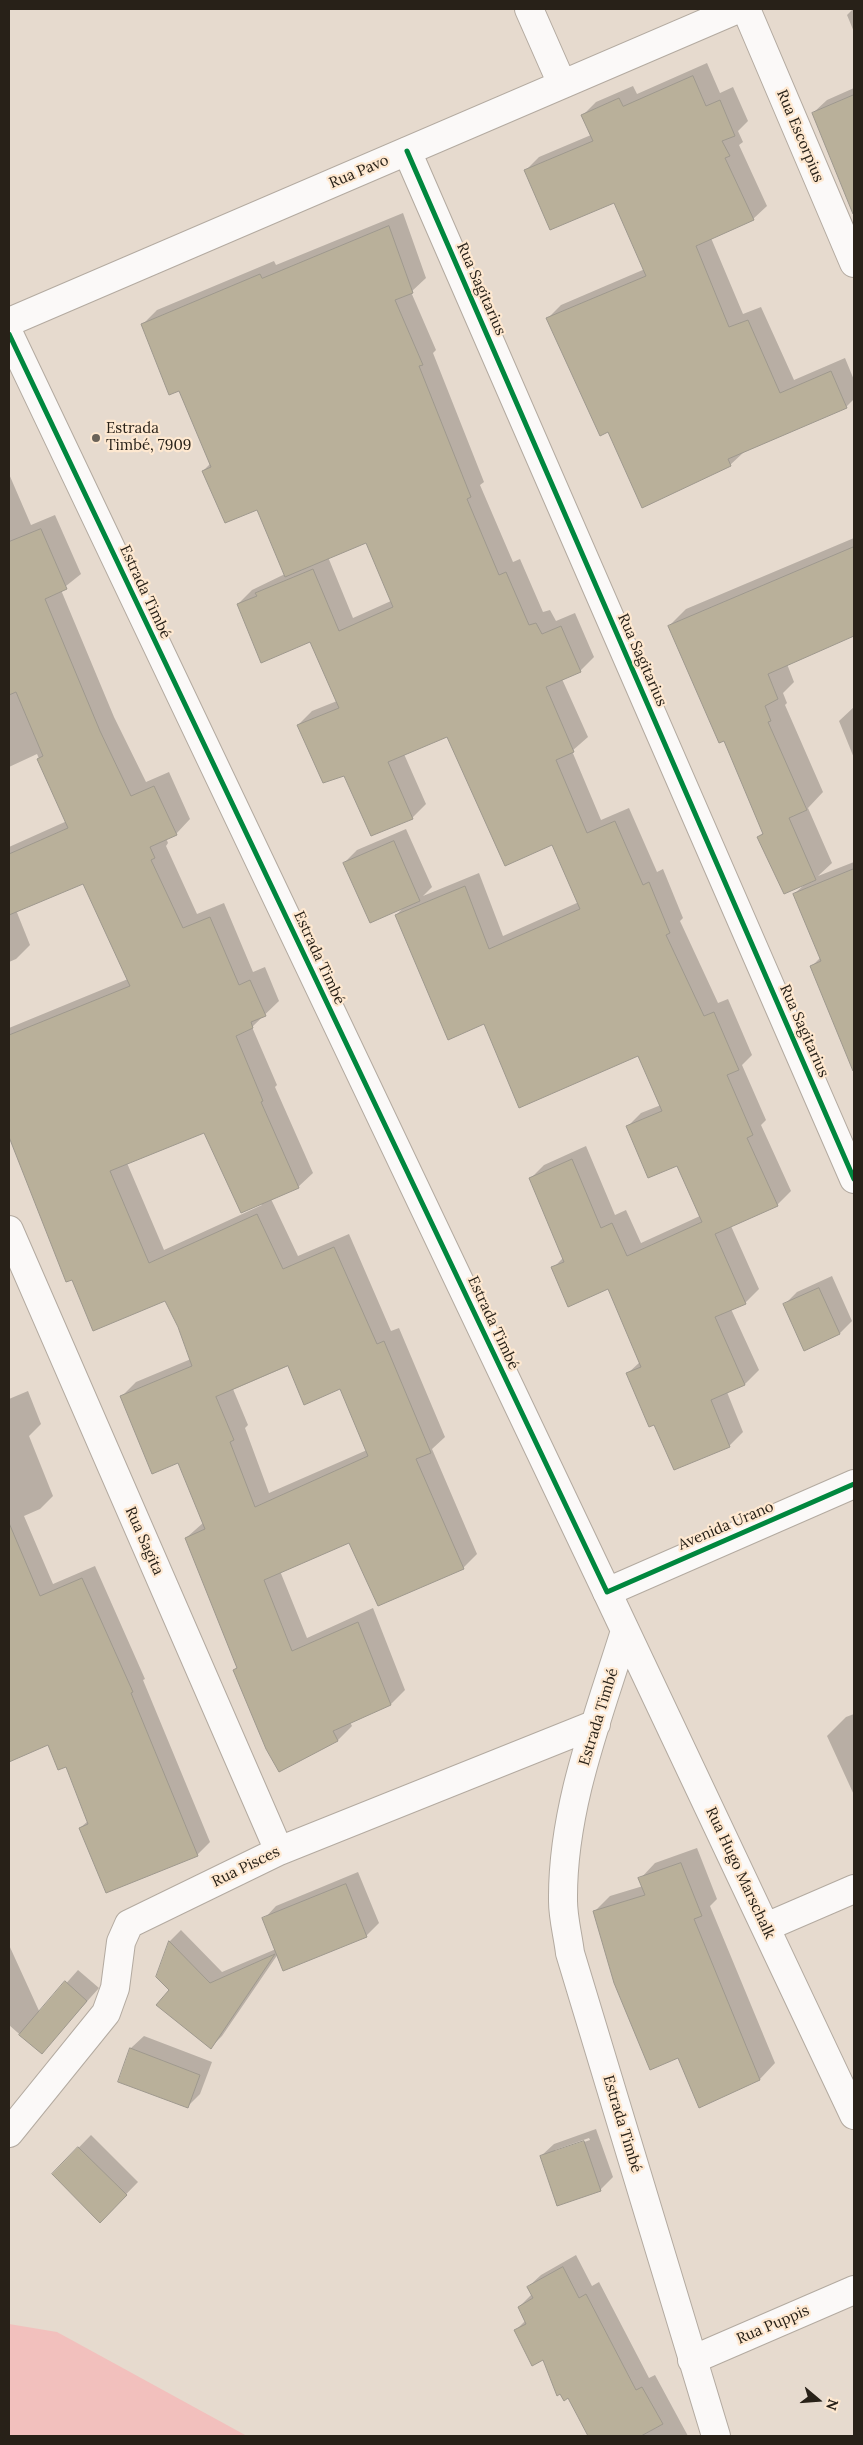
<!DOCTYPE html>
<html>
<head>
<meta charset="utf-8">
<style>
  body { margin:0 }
  #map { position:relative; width:863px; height:2445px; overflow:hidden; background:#e6dace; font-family:Lora,serif }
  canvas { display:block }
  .frame { position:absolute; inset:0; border:10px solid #282118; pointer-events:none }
  .north { position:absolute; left:793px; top:2375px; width:50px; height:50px; -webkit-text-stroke:4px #fee8d0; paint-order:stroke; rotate:108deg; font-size:14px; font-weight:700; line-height:20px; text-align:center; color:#282118 }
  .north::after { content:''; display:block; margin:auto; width:18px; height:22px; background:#282118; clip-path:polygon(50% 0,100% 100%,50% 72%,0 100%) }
</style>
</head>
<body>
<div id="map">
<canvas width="863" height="2445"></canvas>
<div class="frame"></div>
<div class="north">N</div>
</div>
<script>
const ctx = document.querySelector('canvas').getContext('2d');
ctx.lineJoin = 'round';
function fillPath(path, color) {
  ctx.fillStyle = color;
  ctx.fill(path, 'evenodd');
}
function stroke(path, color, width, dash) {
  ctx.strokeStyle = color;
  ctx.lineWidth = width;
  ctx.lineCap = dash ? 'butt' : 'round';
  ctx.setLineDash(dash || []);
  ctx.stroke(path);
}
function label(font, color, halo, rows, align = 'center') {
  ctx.font = font + ' Lora,serif';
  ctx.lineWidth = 4.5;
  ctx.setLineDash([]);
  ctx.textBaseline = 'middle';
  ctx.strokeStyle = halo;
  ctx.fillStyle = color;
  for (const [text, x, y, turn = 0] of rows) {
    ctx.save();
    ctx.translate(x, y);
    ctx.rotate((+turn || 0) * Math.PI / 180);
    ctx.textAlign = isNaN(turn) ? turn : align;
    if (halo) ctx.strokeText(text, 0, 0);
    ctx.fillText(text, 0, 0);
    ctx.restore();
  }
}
const green = new Path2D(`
  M 9,2324 L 57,2332 L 247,2436 L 9,2436 Z`);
const shadow = new Path2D(`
  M 853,9 L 854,9 L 854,32 L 847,15 Z
  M 707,63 L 720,93 L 733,87 L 748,121 L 738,131 L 743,142 L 739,145 L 767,206 L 753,219 L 711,238 L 743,314 L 761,307 L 794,380 L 845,358 L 854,380 L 854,399 L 846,407 L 744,452 L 730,465 L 609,431 L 547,319 L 561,305 L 645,269 L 614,201 L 526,170 L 539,157 L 591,135 L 582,116 L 596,102 L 633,86 L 637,94 Z
  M 854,88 L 854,173 L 852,174 L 813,113 L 827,100 Z
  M 403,213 L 426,278 L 411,292 L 436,350 L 433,353 L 484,482 L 480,485 L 513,562 L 520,559 L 543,612 L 550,610 L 556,621 L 575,613 L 594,657 L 580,671 L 562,679 L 588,737 L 572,751 L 601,820 L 629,808 L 657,872 L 663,869 L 683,918 L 680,921 L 718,1003 L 728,999 L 752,1055 L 742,1065 L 766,1120 L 761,1125 L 791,1191 L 777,1205 L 731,1226 L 759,1289 L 745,1303 L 731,1309 L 759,1370 L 745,1384 L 727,1392 L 743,1432 L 729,1446 L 655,1423 L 627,1374 L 640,1362 L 608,1288 L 553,1268 L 564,1257 L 530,1179 L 544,1165 L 586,1146 L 615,1215 L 626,1210 L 641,1243 L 700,1216 L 677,1164 L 627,1127 L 641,1113 L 661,1105 L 639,1054 L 485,1022 L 396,915 L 405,906 L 344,863 L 357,850 L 406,829 L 432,887 L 423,896 L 479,873 L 503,936 L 579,902 L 553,843 L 448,735 L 404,754 L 426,804 L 412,818 L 344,775 L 298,725 L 312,711 L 337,701 L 311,640 L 238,604 L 252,590 L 285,574 L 258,508 L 203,471 L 211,463 L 179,389 L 143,324 L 157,310 L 274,261 L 276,265 ZM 366,541 L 391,601 L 353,618 L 328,557 Z
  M 9,474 L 31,525 L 55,515 L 81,574 L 61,590 L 114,717 L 146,782 L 169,772 L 190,819 L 176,834 L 166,838 L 168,843 L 166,846 L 197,914 L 224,903 L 253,972 L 265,967 L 279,1001 L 252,1027 L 277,1085 L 275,1087 L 313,1173 L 298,1187 L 271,1199 L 298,1256 L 349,1234 L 391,1331 L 399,1328 L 445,1437 L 432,1449 L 477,1554 L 463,1568 L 350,1541 L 280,1571 L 307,1638 L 373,1608 L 405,1690 L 391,1704 L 350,1722 L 352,1726 L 338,1740 L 280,1770 L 235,1670 L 237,1667 L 186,1538 L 203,1523 L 179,1462 L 121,1397 L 136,1382 L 191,1359 L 180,1327 L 166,1299 L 72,1278 L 67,1281 L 9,1135 L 9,1028 L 128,979 L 83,883 L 16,910 L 30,945 L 16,959 L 9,962 L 9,847 L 67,821 L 37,754 L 9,767 ZM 205,1131 L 262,1205 L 164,1250 L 127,1163 ZM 288,1365 L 341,1388 L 367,1450 L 269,1493 L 245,1428 L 248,1425 L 233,1389 Z
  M 854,538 L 854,635 L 787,664 L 794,682 L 783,693 L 787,703 L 785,705 L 823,792 L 808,808 L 832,863 L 818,876 L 854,862 L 854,1065 L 812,966 L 821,957 L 794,894 L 804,885 L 758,837 L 764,832 L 724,739 L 669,626 L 686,609 Z
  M 854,707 L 854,758 L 839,721 Z
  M 832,1276 L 852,1321 L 840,1333 L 804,1349 L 784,1305 L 797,1292 Z
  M 28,1391 L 41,1424 L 29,1436 L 53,1496 L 40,1509 L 24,1516 L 53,1584 L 95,1566 L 145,1679 L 143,1680 L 210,1842 L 197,1855 L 80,1828 L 88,1821 L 66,1765 L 48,1743 L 9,1761 L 9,1721 L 25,1714 L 9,1679 L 9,1399 Z
  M 854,1714 L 854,1795 L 827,1736 L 846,1717 Z
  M 697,1848 L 717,1899 L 710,1906 L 775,2063 L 760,2079 L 700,2106 L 679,2057 L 594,1912 L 610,1896 L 643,1886 L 640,1879 L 655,1863 Z
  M 358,1872 L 379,1923 L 366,1936 L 278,1954 L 222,2036 L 211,2047 L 171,1990 L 158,1977 L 170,1941 L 181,1930 L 222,1972 L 276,1949 L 264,1919 L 276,1906 Z
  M 9,1945 L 40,2013 L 78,1970 L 99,1988 L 41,2053 L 9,2025 Z
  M 144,2036 L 212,2062 L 200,2094 L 187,2107 L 119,2081 L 131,2048 Z
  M 596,2129 L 613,2177 L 600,2190 L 541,2156 L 554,2144 ZM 589,2138 L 590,2140 L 555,2152 L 555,2150 Z
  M 91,2135 L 138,2182 L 100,2221 L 53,2174 Z
  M 576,2255 L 592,2286 L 599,2282 L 649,2378 L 655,2375 L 688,2436 L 589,2436 L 568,2396 L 543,2359 L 515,2331 L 526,2320 L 519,2307 L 532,2294 L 528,2287 L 541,2275 Z`);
const building = new Path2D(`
  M 693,76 L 706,106 L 720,100 L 735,136 L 722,141 L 730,156 L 725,158 L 754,220 L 696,246 L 729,327 L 748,320 L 780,393 L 831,371 L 847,408 L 728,459 L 731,466 L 642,508 L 608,432 L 600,436 L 546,318 L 646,276 L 614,203 L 550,230 L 524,170 L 593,141 L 581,115 L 619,98 L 623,106 Z
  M 854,95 L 854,214 L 853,214 L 812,113 Z
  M 389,226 L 413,293 L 395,300 L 423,365 L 419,366 L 471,497 L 467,499 L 499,575 L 506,572 L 529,625 L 536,623 L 542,634 L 561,626 L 581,672 L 546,687 L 574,752 L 556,760 L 587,833 L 615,821 L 643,885 L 649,882 L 670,933 L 666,935 L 704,1016 L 714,1012 L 739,1070 L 727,1075 L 753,1135 L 747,1138 L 778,1206 L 715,1234 L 746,1304 L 715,1317 L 745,1385 L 711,1400 L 730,1447 L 674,1470 L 654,1425 L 649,1427 L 626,1373 L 641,1367 L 608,1289 L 568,1307 L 551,1267 L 564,1262 L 529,1178 L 572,1159 L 601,1228 L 612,1223 L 627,1256 L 702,1222 L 677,1166 L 648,1178 L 626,1126 L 662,1111 L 638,1056 L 519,1108 L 484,1024 L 448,1040 L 395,915 L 465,886 L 489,949 L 580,909 L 552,845 L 505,866 L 447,737 L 388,762 L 413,819 L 371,836 L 344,776 L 323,783 L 297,725 L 339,708 L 310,642 L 261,663 L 237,604 L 257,596 L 255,593 L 313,569 L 339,631 L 393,607 L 366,543 L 285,577 L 257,510 L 225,523 L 202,471 L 211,467 L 179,391 L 169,395 L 141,324 L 260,274 L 262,278 Z
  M 41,529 L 67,589 L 45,599 L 100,731 L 131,796 L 154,786 L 177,835 L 150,847 L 155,858 L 151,860 L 183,928 L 210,917 L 239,985 L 250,980 L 266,1016 L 251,1022 L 253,1028 L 236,1036 L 263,1101 L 261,1102 L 299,1188 L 241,1213 L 204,1133 L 110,1171 L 149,1263 L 257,1214 L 283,1269 L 334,1247 L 377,1344 L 384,1341 L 431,1453 L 416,1459 L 464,1569 L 378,1606 L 349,1543 L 264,1580 L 292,1651 L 358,1622 L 391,1705 L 333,1731 L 338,1741 L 279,1772 L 266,1749 L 233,1670 L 237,1668 L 185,1538 L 205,1529 L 178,1463 L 152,1474 L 120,1396 L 192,1366 L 178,1327 L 165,1301 L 93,1331 L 72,1280 L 66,1282 L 9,1137 L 9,1035 L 130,986 L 83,884 L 9,915 L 9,854 L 68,828 L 37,759 L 43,756 L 16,692 L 9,695 L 9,542 ZM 288,1366 L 304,1405 L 340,1389 L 368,1456 L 255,1507 L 230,1442 L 234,1440 L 216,1397 Z
  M 854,547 L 854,636 L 768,674 L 778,699 L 765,706 L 771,721 L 768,722 L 807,810 L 789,818 L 816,880 L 784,894 L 757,837 L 763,834 L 724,741 L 719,743 L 668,626 Z
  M 394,841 L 420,901 L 370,923 L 343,863 Z
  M 854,869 L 854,1071 L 853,1071 L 810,966 L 821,961 L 793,894 Z
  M 819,1288 L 840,1334 L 804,1351 L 783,1304 Z
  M 9,1523 L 40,1596 L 82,1578 L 133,1692 L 131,1693 L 198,1856 L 106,1893 L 79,1828 L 88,1824 L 66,1767 L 58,1770 L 48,1745 L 9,1762 Z
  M 681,1863 L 702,1916 L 694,1919 L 760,2080 L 699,2108 L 678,2058 L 650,2070 L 614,1983 L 593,1911 L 645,1895 L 638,1878 Z
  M 346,1884 L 367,1937 L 283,1971 L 262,1918 Z
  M 169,1941 L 210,1983 L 275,1954 L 211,2049 L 156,2005 L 169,1990 L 156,1977 Z
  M 65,1981 L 87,2001 L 42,2054 L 19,2035 Z
  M 130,2048 L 200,2075 L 188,2108 L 118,2082 Z
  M 584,2141 L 601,2191 L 557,2206 L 540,2156 Z
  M 78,2147 L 127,2195 L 100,2223 L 52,2174 Z
  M 563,2267 L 579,2298 L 586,2294 L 636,2390 L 642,2387 L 663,2424 L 641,2436 L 588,2436 L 568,2398 L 564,2401 L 560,2394 L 557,2396 L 543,2360 L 532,2366 L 514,2330 L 526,2324 L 518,2307 L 533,2298 L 527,2287 Z`);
const street = new Path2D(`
  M 529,9 L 562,84
  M 746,9 L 854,263
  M 407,151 L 854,1179
  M 9,322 L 738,9
  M 9,1230 L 279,1851
  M 607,1592 L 854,2115
  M 625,1631 C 598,1718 562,1808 563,1901 C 563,1918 568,1936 570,1953 L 716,2436
  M 766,1927 L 854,1889
  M 9,2133 L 106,2013 L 115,1988 L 121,1942 L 129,1924 L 279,1851 L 596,1724
  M 692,2360 L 854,2290`);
const secondary = new Path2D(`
  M 9,334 L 607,1592 L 854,1484`);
const cycleway = new Path2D(`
  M 407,151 L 854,1179
  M 9,334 L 607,1592 L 854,1484`);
const markers = [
  [96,438,5,"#6a6258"]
];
const streetNames = [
  ["Rua Escorpius",800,136,67],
  ["Rua Pavo",359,172,-23],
  ["Rua Sagitarius",481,289,66],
  ["Estrada Timbé",145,592,65],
  ["Rua Sagitarius",642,660,66],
  ["Estrada Timbé",319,958,65],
  ["Rua Sagitarius",804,1031,66],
  ["Estrada Timbé",493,1323,65],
  ["Avenida Urano",726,1526,-23],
  ["Rua Sagita",144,1541,66],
  ["Estrada Timbé",599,1717,-73],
  ["Rua Pisces",246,1867,-26],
  ["Rua Hugo Marschalk",740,1873,65],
  ["Estrada Timbé",622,2124,73],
  ["Rua Puppis",773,2325,-23]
];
const poiNames = [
  ["Estrada",106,429],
  ["Timbé, 7909",106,446]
];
fillPath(green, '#f2c0bd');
fillPath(shadow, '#0003');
fillPath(building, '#b9b09a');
stroke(building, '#9e988d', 1);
stroke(street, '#b3aaa0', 30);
stroke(secondary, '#b3aaa0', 30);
stroke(street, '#fbf9f8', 28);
stroke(secondary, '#fbf9f8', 28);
stroke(cycleway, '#00873e', 5);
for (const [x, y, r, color] of markers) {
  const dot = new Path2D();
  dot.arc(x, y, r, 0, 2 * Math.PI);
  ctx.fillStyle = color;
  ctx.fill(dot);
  stroke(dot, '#fee8d0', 2);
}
label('15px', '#282118', '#fee8d0', streetNames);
label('15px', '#282118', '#fee8d0', poiNames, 'left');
</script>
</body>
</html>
